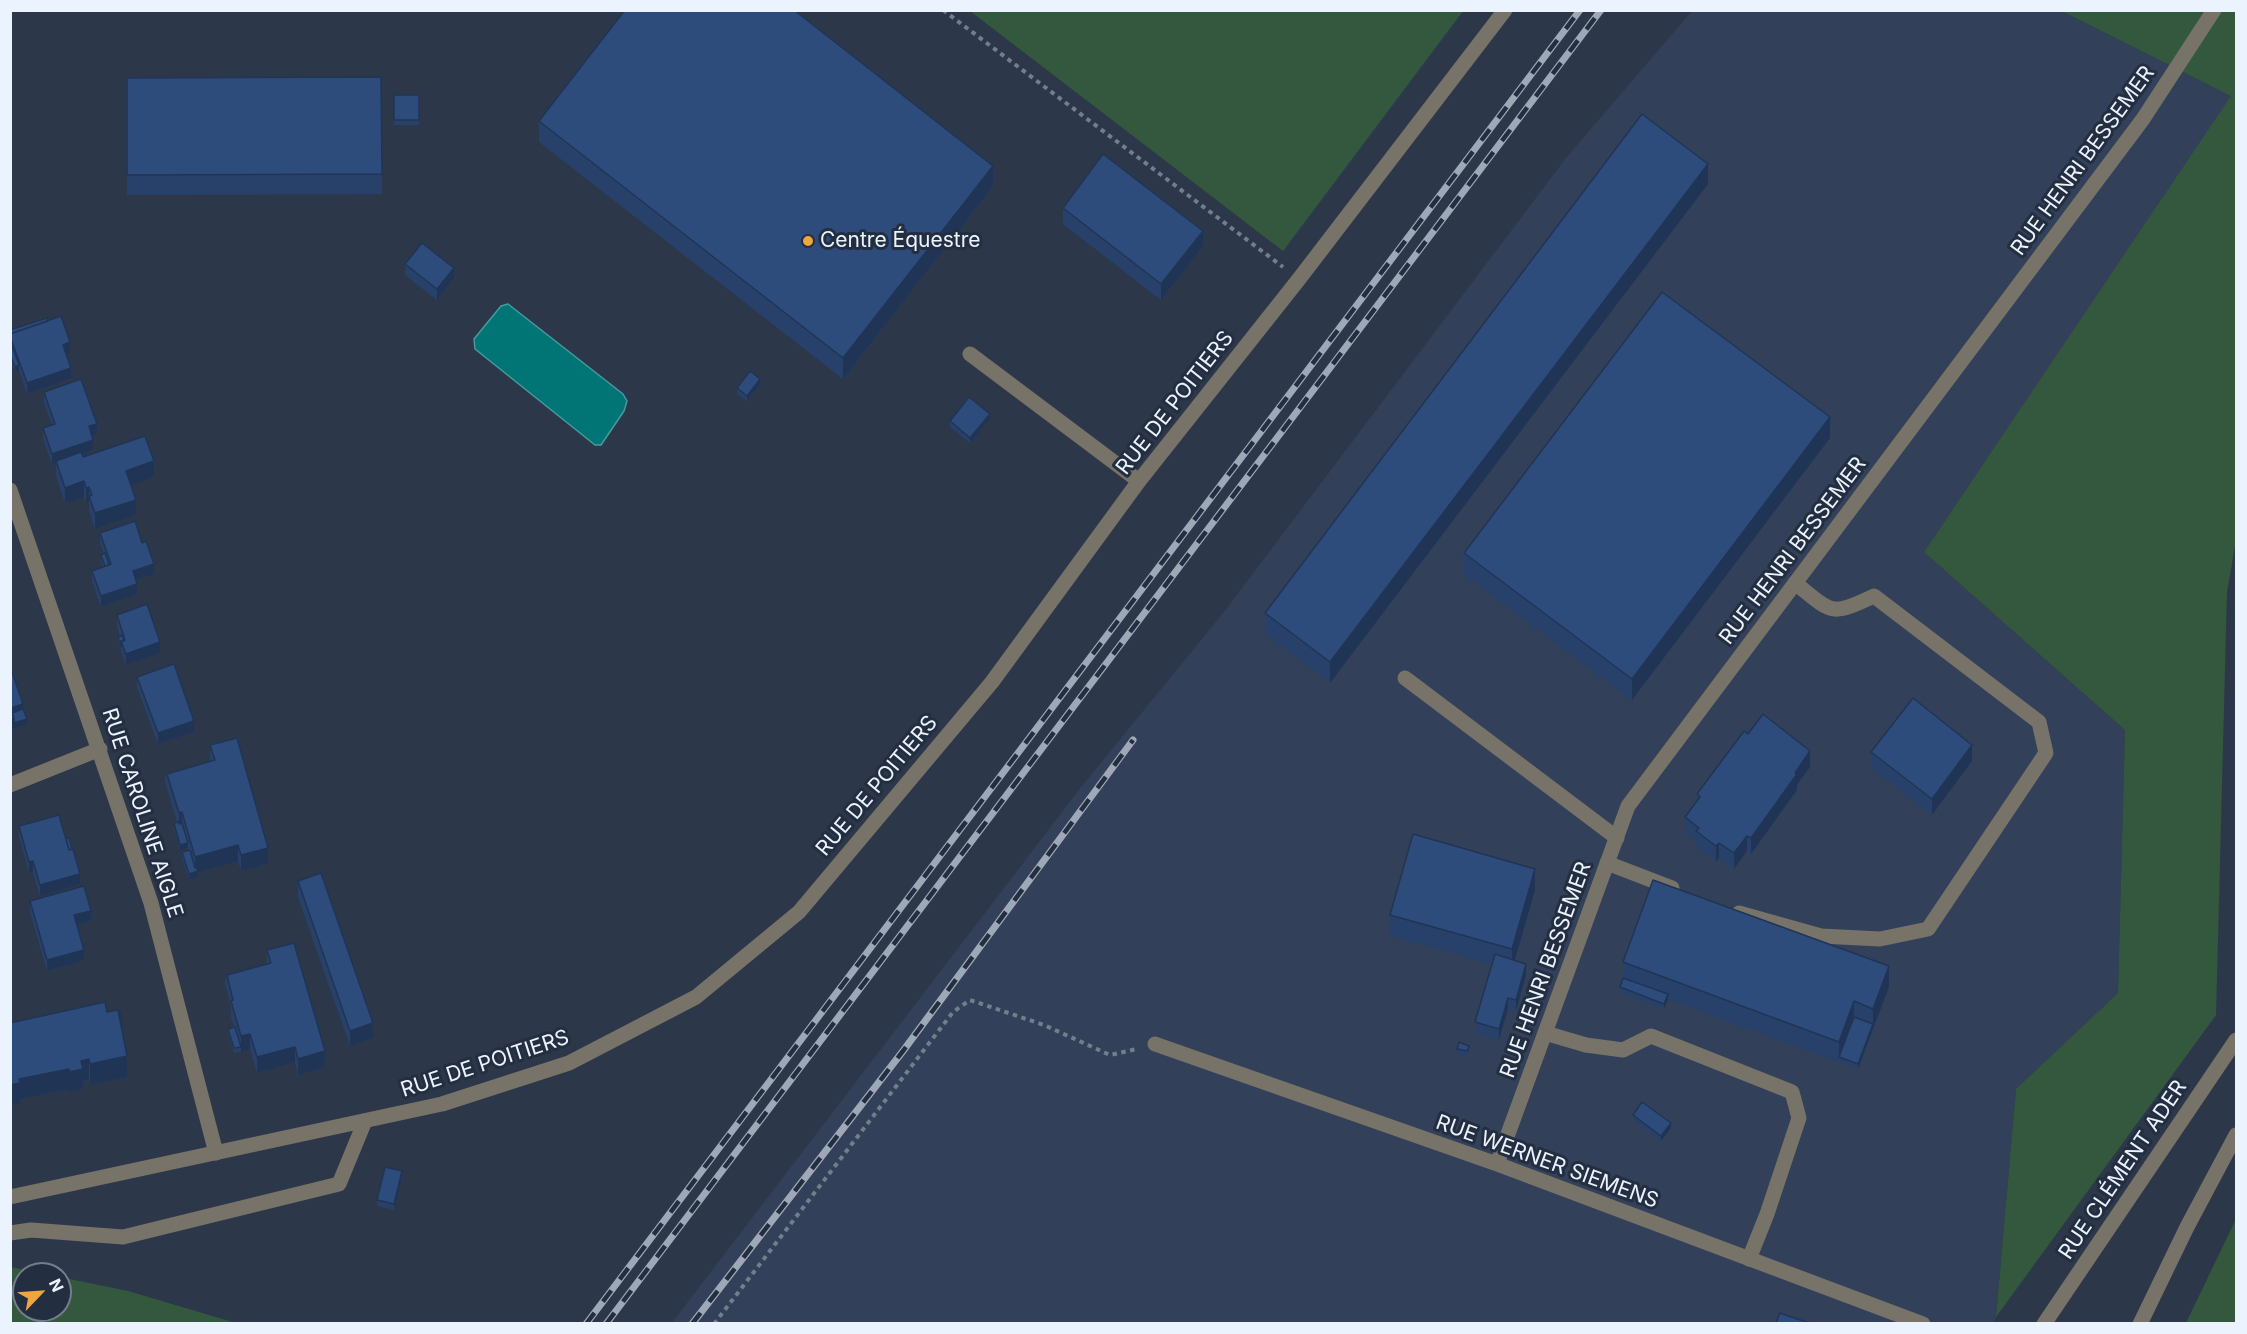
<!DOCTYPE html>
<html>
<head>
<meta charset="utf-8">
<style>
  body { margin:0 }
  #map { position:relative; width:2247px; height:1334px; overflow:hidden; background:#2c384a; font-family:Inter,sans-serif }
  canvas { display:block }
  .frame { position:absolute; inset:0; border:12px solid #ebf3fe; pointer-events:none }
  .north { position:absolute; left:12px; top:1262px; width:60px; height:60px; box-sizing:border-box; background:#232e40; border:2px solid #737d8c; border-radius:50%; rotate:65deg; font-size:16px; font-weight:700; line-height:24px; text-align:center; color:#ebf3fe }
  .north::after { content:''; display:block; margin:auto; width:21px; height:27px; background:#f0a63f; clip-path:polygon(50% 0,100% 100%,50% 72%,0 100%) }
</style>
</head>
<body>
<div id="map">
<canvas width="2247" height="1334"></canvas>
<div class="frame"></div>
<div class="north">N</div>
</div>
<script>
const ctx = document.querySelector('canvas').getContext('2d');
ctx.lineJoin = 'round';
function fillPath(path, color) {
  ctx.fillStyle = color;
  ctx.fill(path, 'evenodd');
}
function stroke(path, color, width, dash) {
  ctx.strokeStyle = color;
  ctx.lineWidth = width;
  ctx.lineCap = dash ? 'butt' : 'round';
  ctx.setLineDash(dash || []);
  ctx.stroke(path);
}
function label(font, color, halo, rows, align = 'center') {
  ctx.font = font + ' Inter,sans-serif';
  ctx.lineWidth = 6;
  ctx.setLineDash([]);
  ctx.textBaseline = 'middle';
  ctx.strokeStyle = halo;
  ctx.fillStyle = color;
  for (const [text, x, y, turn = 0] of rows) {
    ctx.save();
    ctx.translate(x, y);
    ctx.rotate((+turn || 0) * Math.PI / 180);
    ctx.textAlign = isNaN(turn) ? turn : align;
    if (halo) ctx.strokeText(text, 0, 0);
    ctx.fillText(text, 0, 0);
    ctx.restore();
  }
}
const built = new Path2D(`
  M 1692,11 L 2062,11 L 2232,96 L 1924,552 L 2125,730 L 2118,993 L 2016,1089 L 1996,1317 L 1994,1323 L 671,1324 L 1082,786 L 1224,612 L 1566,158 Z`);
const green = new Path2D(`
  M 970,11 L 1463,11 L 1283,251 Z
  M 2062,11 L 2236,11 L 2236,540 L 2227,592 L 2216,1015 L 1996,1317 L 2016,1089 L 2118,993 L 2125,730 L 1924,552 L 2231,96 Z
  M 2236,1219 L 2236,1323 L 2186,1323 Z
  M 11,1267 L 43,1274 L 24,1274 L 24,1310 L 60,1310 L 60,1277 L 128,1291 L 236,1323 L 11,1323 Z`);
const water = new Path2D(`
  M 508,304 L 623,394 L 627,401 L 624,411 L 601,445 L 595,445 L 475,349 L 474,339 L 501,306 Z`);
const path = new Path2D(`
  M 943,10 L 1283,267
  M 714,1324 L 953,1012 L 970,1000 L 1044,1025 L 1110,1055 L 1137,1049`);
const service = new Path2D(`
  M 1405,678 L 1617,838
  M 1607,863 L 1672,888
  M 1739,913 L 1821,936 L 1880,939 L 1928,929 L 2046,753 L 2039,722 L 1874,596 C 1829,617 1833,613 1795,583
  M 1545,1033 L 1586,1045 L 1623,1050 L 1651,1036 L 1792,1092 L 1799,1118 L 1767,1214 L 1749,1259
  M 10,1233 L 31,1230 L 123,1237 L 339,1184 L 365,1121`);
const minor = new Path2D(`
  M 970,354 L 1139,481
  M 10,490 L 151,903 L 216,1153
  M 10,785 L 100,749
  M 1155,1044 L 1497,1164 L 1923,1324
  M 1497,1164 L 1628,806 L 2143,119 L 2214,10
  M 2140,1324 L 2187,1227 L 2236,1135`);
const tertiary = new Path2D(`
  M 10,1197 L 442,1104 L 569,1063 L 696,997 L 799,912 L 992,682 L 1139,481 L 1299,279 L 1505,10
  M 2044,1324 L 2236,1040`);
const rail = new Path2D(`
  M 586,1324 L 1580,10
  M 606,1324 L 1601,10
  M 692,1324 L 903,1051 L 1133,740`);
const wall = new Path2D(`
  M 381,77 L 382,194 L 127,195 L 127,78 Z
  M 394,95 L 419,95 L 419,125 L 394,125 Z
  M 539,121 L 993,186 L 843,379 L 539,142 Z
  M 1708,184 L 1330,683 L 1265,633 L 1265,613 Z
  M 1063,208 L 1203,246 L 1161,300 L 1063,224 Z
  M 405,264 L 454,278 L 437,300 L 405,275 Z
  M 48,321 L 70,353 L 66,354 L 71,378 L 27,394 L 19,370 L 15,372 L 10,359 L 10,330 Z
  M 760,384 L 747,401 L 737,394 L 737,388 Z
  M 44,392 L 97,434 L 92,436 L 93,450 L 82,454 L 83,457 L 154,477 L 131,485 L 136,515 L 95,529 L 89,511 L 89,502 L 86,503 L 84,497 L 65,503 L 56,476 L 56,463 L 52,465 L 43,438 L 43,428 L 52,425 L 44,403 Z
  M 990,419 L 970,443 L 950,427 L 950,421 Z
  M 1830,438 L 1632,700 L 1464,574 L 1464,553 Z
  M 100,533 L 142,543 L 154,574 L 136,580 L 137,594 L 101,607 L 92,581 L 92,571 L 103,567 L 101,560 L 101,555 L 104,554 L 100,543 Z
  M 117,615 L 160,653 L 126,665 L 118,642 L 118,637 L 120,636 L 117,626 Z
  M 137,677 L 194,732 L 158,744 L 137,687 Z
  M 1748,734 L 1810,767 L 1797,785 L 1797,790 L 1751,854 L 1747,851 L 1734,869 L 1719,858 L 1716,862 L 1696,846 L 1696,841 L 1685,832 L 1685,817 L 1697,801 L 1697,794 Z
  M 210,745 L 268,863 L 241,871 L 238,861 L 198,872 L 198,877 L 189,879 L 182,858 L 182,852 L 188,851 L 188,848 L 180,850 L 174,828 L 174,823 L 177,822 L 165,782 L 165,776 L 210,762 Z
  M 1871,752 L 1972,761 L 1932,815 L 1871,768 Z
  M 19,826 L 66,838 L 80,884 L 40,896 L 33,872 L 29,873 L 19,837 Z
  M 298,881 L 373,1038 L 350,1046 L 298,897 Z
  M 1535,890 L 1515,961 L 1526,975 L 1516,1011 L 1508,1009 L 1499,1040 L 1475,1033 L 1475,1022 L 1492,964 L 1390,936 L 1390,915 Z
  M 30,901 L 91,921 L 77,925 L 84,960 L 47,971 L 30,912 Z
  M 267,950 L 325,1067 L 298,1075 L 295,1062 L 257,1073 L 250,1049 L 234,1053 L 228,1034 L 228,1029 L 234,1027 L 231,1017 L 231,1007 L 225,984 L 225,979 L 227,978 L 227,975 L 267,964 Z
  M 1623,962 L 1889,987 L 1858,1069 L 1668,999 L 1664,1009 L 1620,992 L 1620,987 L 1623,978 Z
  M 107,1012 L 122,1025 L 122,1031 L 127,1077 L 90,1085 L 89,1080 L 83,1081 L 83,1089 L 69,1092 L 69,1089 L 20,1099 L 20,1104 L 10,1106 Z
  M 1457,1049 L 1469,1051 L 1467,1057 L 1457,1054 Z
  M 1633,1115 L 1671,1128 L 1661,1141 L 1633,1120 Z
  M 1581,1175 L 1595,1177 L 1593,1185 L 1581,1180 Z
  M 402,1177 L 394,1210 L 377,1206 L 377,1200 Z`);
const shadedWall = new Path2D(`
  M 1708,164 L 1708,184 L 1330,683 L 1330,662 Z
  M 993,166 L 993,186 L 843,379 L 843,358 Z
  M 1203,231 L 1203,246 L 1161,300 L 1161,284 Z
  M 454,268 L 454,278 L 437,300 L 437,289 Z
  M 70,342 L 70,353 L 63,355 L 63,345 Z
  M 19,365 L 19,371 L 15,372 L 15,367 Z
  M 71,368 L 71,378 L 27,394 L 27,383 Z
  M 760,379 L 760,384 L 747,401 L 747,396 Z
  M 990,414 L 990,419 L 970,443 L 970,438 Z
  M 1830,417 L 1830,438 L 1632,700 L 1632,679 Z
  M 97,424 L 97,434 L 89,437 L 89,426 Z
  M 93,440 L 93,450 L 57,463 L 56,461 L 56,463 L 52,465 L 52,454 Z
  M 154,461 L 154,477 L 126,487 L 126,471 Z
  M 84,481 L 84,497 L 65,503 L 65,488 Z
  M 89,487 L 89,502 L 86,503 L 86,488 Z
  M 136,500 L 136,515 L 95,529 L 95,513 Z
  M 154,564 L 154,574 L 133,581 L 133,571 Z
  M 137,584 L 137,594 L 101,607 L 101,596 Z
  M 160,642 L 160,653 L 126,665 L 126,654 Z
  M 23,704 L 23,714 L 13,718 L 11,708 Z
  M 14,718 L 14,729 L 10,730 L 10,719 Z
  M 27,719 L 27,724 L 14,729 L 14,723 Z
  M 194,721 L 194,732 L 158,744 L 158,733 Z
  M 1972,745 L 1972,761 L 1932,815 L 1932,799 Z
  M 1810,751 L 1810,767 L 1797,785 L 1797,790 L 1751,854 L 1751,838 Z
  M 182,812 L 182,828 L 179,829 L 179,813 Z
  M 1747,836 L 1747,851 L 1734,869 L 1734,853 Z
  M 188,843 L 188,848 L 180,850 L 180,845 Z
  M 1719,843 L 1719,858 L 1716,862 L 1716,846 Z
  M 238,845 L 238,861 L 198,872 L 198,877 L 189,879 L 189,874 L 195,872 L 195,857 Z
  M 268,848 L 268,863 L 241,871 L 241,855 Z
  M 33,861 L 33,872 L 29,873 L 29,862 Z
  M 1535,869 L 1535,890 L 1512,970 L 1512,949 Z
  M 80,874 L 80,884 L 40,896 L 40,885 Z
  M 91,911 L 91,921 L 74,926 L 74,915 Z
  M 84,950 L 84,960 L 47,971 L 47,960 Z
  M 1526,964 L 1526,975 L 1516,1011 L 1516,1000 Z
  M 1889,966 L 1889,987 L 1873,1029 L 1873,1009 Z
  M 1668,994 L 1668,999 L 1664,1009 L 1664,1004 Z
  M 1508,998 L 1508,1009 L 1499,1040 L 1499,1029 Z
  M 1854,1001 L 1854,1022 L 1839,1057 L 1839,1042 Z
  M 373,1023 L 373,1038 L 350,1046 L 350,1031 Z
  M 1873,1024 L 1873,1029 L 1858,1069 L 1858,1064 Z
  M 250,1034 L 250,1049 L 241,1052 L 241,1036 Z
  M 295,1047 L 295,1062 L 257,1073 L 257,1057 Z
  M 325,1051 L 325,1067 L 298,1075 L 298,1059 Z
  M 127,1056 L 127,1077 L 90,1085 L 90,1064 Z
  M 89,1059 L 89,1080 L 83,1081 L 83,1089 L 69,1092 L 69,1072 L 81,1061 Z
  M 69,1069 L 69,1089 L 20,1099 L 20,1104 L 10,1106 L 10,1085 L 19,1079 Z
  M 1671,1123 L 1671,1128 L 1661,1141 L 1661,1136 Z
  M 402,1171 L 402,1177 L 394,1210 L 394,1204 Z`);
const building = new Path2D(`
  M 625,10 L 794,10 L 993,166 L 843,358 L 539,121 Z
  M 381,77 L 382,174 L 127,175 L 127,78 Z
  M 394,95 L 419,95 L 419,120 L 394,120 Z
  M 1642,114 L 1708,164 L 1330,662 L 1265,613 Z
  M 1103,154 L 1203,231 L 1161,284 L 1063,208 Z
  M 422,243 L 454,268 L 437,289 L 405,264 Z
  M 1662,292 L 1830,417 L 1632,679 L 1464,553 Z
  M 61,316 L 70,342 L 63,345 L 71,368 L 27,383 L 10,336 L 10,334 Z
  M 47,318 L 48,321 L 10,334 L 10,330 Z
  M 10,341 L 19,365 L 15,367 L 10,354 Z
  M 750,371 L 760,379 L 747,396 L 737,388 Z
  M 81,379 L 97,424 L 89,426 L 93,440 L 52,454 L 43,428 L 55,424 L 44,392 Z
  M 969,397 L 990,414 L 970,438 L 950,421 Z
  M 145,436 L 154,461 L 126,471 L 136,500 L 95,513 L 89,496 L 92,495 L 89,487 L 86,488 L 84,481 L 65,488 L 56,461 L 81,452 L 83,457 Z
  M 135,521 L 142,543 L 146,541 L 154,564 L 133,571 L 137,584 L 101,596 L 92,571 L 111,564 L 100,533 Z
  M 105,553 L 109,565 L 105,566 L 101,555 Z
  M 147,604 L 160,642 L 126,654 L 121,641 L 125,640 L 117,615 Z
  M 122,635 L 124,641 L 121,641 L 121,647 L 118,637 Z
  M 174,664 L 194,721 L 158,733 L 137,677 Z
  M 10,666 L 23,704 L 11,708 L 14,718 L 10,719 Z
  M 1913,698 L 1972,745 L 1932,799 L 1871,752 Z
  M 23,709 L 27,719 L 14,723 L 14,718 L 12,713 Z
  M 1763,714 L 1810,751 L 1795,773 L 1797,774 L 1751,838 L 1747,836 L 1734,853 L 1719,843 L 1716,846 L 1696,831 L 1699,828 L 1685,817 L 1700,797 L 1697,794 L 1744,731 L 1748,734 Z
  M 237,738 L 268,848 L 241,855 L 238,845 L 195,857 L 182,812 L 179,813 L 167,774 L 215,760 L 210,745 Z
  M 59,815 L 69,850 L 73,849 L 80,874 L 40,885 L 33,861 L 29,862 L 19,826 Z
  M 178,822 L 179,824 L 182,823 L 188,843 L 180,845 L 174,823 Z
  M 1413,834 L 1535,869 L 1512,949 L 1390,915 Z
  M 66,838 L 69,838 L 72,849 L 69,850 Z
  M 190,850 L 195,868 L 196,867 L 198,871 L 189,874 L 182,852 Z
  M 321,873 L 373,1023 L 350,1031 L 298,881 Z
  M 1653,880 L 1889,966 L 1873,1009 L 1854,1001 L 1839,1042 L 1623,962 Z
  M 84,886 L 91,911 L 74,915 L 84,950 L 47,960 L 30,901 Z
  M 294,943 L 325,1051 L 298,1059 L 295,1047 L 257,1057 L 250,1034 L 241,1036 L 231,1001 L 233,1000 L 227,975 L 271,963 L 267,950 Z
  M 1495,954 L 1526,964 L 1516,1000 L 1508,998 L 1499,1029 L 1475,1022 Z
  M 1623,978 L 1668,994 L 1664,1004 L 1620,987 Z
  M 105,1002 L 107,1012 L 118,1010 L 127,1056 L 90,1064 L 89,1059 L 81,1061 L 83,1069 L 69,1072 L 69,1069 L 19,1079 L 20,1083 L 10,1085 L 10,1023 Z
  M 118,1011 L 120,1011 L 122,1025 L 121,1025 Z
  M 1854,1017 L 1873,1024 L 1858,1064 L 1839,1057 Z
  M 235,1027 L 241,1047 L 234,1048 L 228,1029 Z
  M 1459,1042 L 1469,1046 L 1467,1051 L 1457,1049 Z
  M 1642,1102 L 1671,1123 L 1661,1136 L 1633,1115 Z
  M 385,1167 L 402,1171 L 394,1204 L 377,1200 Z
  M 1583,1168 L 1595,1172 L 1593,1180 L 1581,1175 Z
  M 1780,1313 L 1809,1323 L 1776,1323 Z`);
const markers = [
  [808,241,6,"#f0a63f"]
];
const streetNames = [
  ["RUE HENRI BESSEMER",2083,161,-54],
  ["RUE DE POITIERS",1175,403,-52],
  ["RUE HENRI BESSEMER",1793,551,-53],
  ["RUE DE POITIERS",877,786,-50],
  ["RUE CAROLINE AIGLE",142,813,72],
  ["RUE HENRI BESSEMER",1546,970,-70],
  ["RUE DE POITIERS",485,1064,-18],
  ["RUE WERNER SIEMENS",1547,1162,20],
  ["RUE CLÉMENT ADER",2123,1170,-56]
];
const poiNames = [
  ["Centre Équestre",820,241]
];
fillPath(built, '#324159');
fillPath(green, '#33583e');
fillPath(water, '#017576');
stroke(water, '#479b9f', 1.5);
stroke(path, '#737e8d', 4, [4.5, 4.5]);
stroke(service, '#787369', 15);
stroke(minor, '#787369', 15);
stroke(tertiary, '#787369', 15);
stroke(rail, '#9fa8b6', 7);
stroke(rail, '#232e40', 4.5, [14]);
fillPath(wall, '#28416a');
fillPath(shadedWall, '#203556');
fillPath(building, '#2e4c7b');
stroke(building, '#203556', 1.5);
for (const [x, y, r, color] of markers) {
  const dot = new Path2D();
  dot.arc(x, y, r, 0, 2 * Math.PI);
  ctx.fillStyle = color;
  ctx.fill(dot);
  stroke(dot, '#232e40', 2);
}
label('21px', '#ebf3fe', '#232e40', streetNames);
label('21px', '#ebf3fe', '#232e40', poiNames, 'left');
</script>
</body>
</html>
